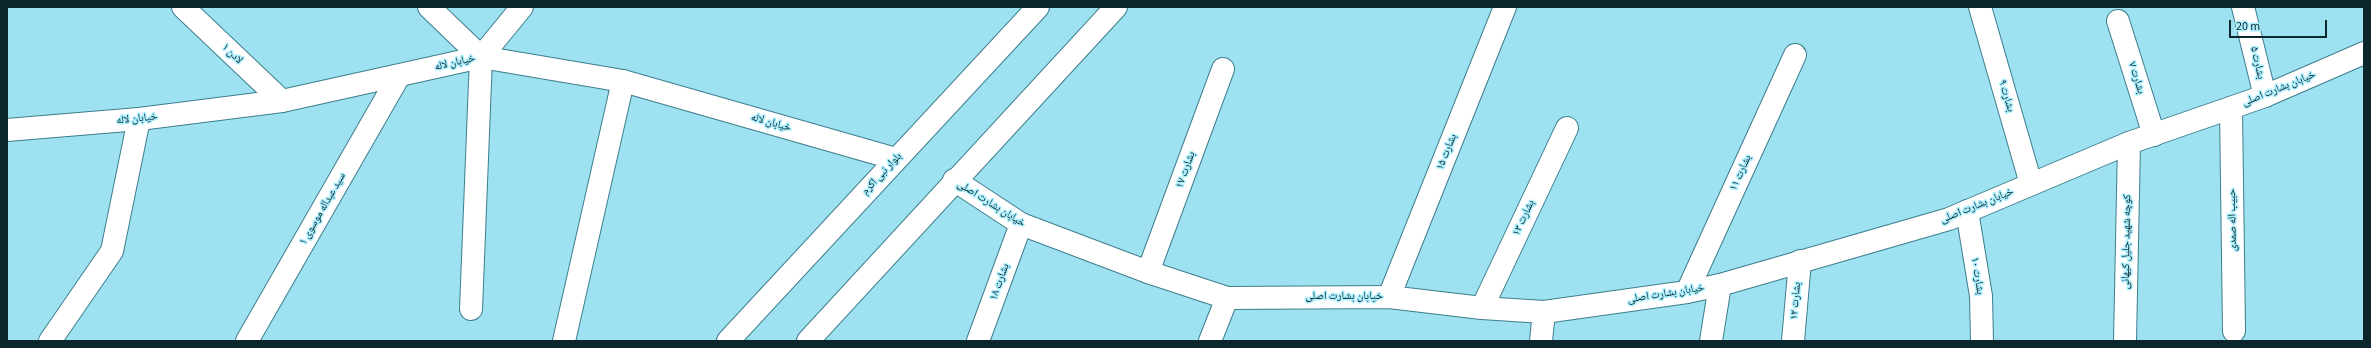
<!DOCTYPE html>
<html>
<head>
<meta charset="utf-8">
<style>
  body { margin:0 }
  #map { position:relative; width:2371px; height:348px; overflow:hidden; background:#9ee1f0; font-family:"Source Sans 3",sans-serif }
  canvas { display:block }
  .frame { position:absolute; inset:0; border:8px solid #0b272d; pointer-events:none }
  .scale { position:absolute; left:2229px; top:20px; width:98px; height:18px; box-sizing:border-box; border:2px solid #0b272d; border-top:0; padding-left:5px; font-size:12px; line-height:14px; white-space:nowrap; color:#0b272d; -webkit-text-stroke:3px #abeefe; paint-order:stroke }
</style>
</head>
<body>
<div id="map">
<canvas width="2371" height="348"></canvas>
<div class="frame"></div>
<div class="scale">20 m</div>
</div>
<script>
const ctx = document.querySelector('canvas').getContext('2d');
ctx.lineJoin = 'round';
function stroke(path, color, width, dash) {
  ctx.strokeStyle = color;
  ctx.lineWidth = width;
  ctx.lineCap = dash ? 'butt' : 'round';
  ctx.setLineDash(dash || []);
  ctx.stroke(path);
}
function label(font, color, halo, rows, align = 'center') {
  ctx.font = font + ' "Source Sans 3","Noto Naskh Arabic",sans-serif';
  ctx.lineWidth = 3;
  ctx.setLineDash([]);
  ctx.textBaseline = 'middle';
  ctx.strokeStyle = halo;
  ctx.fillStyle = color;
  for (const [text, x, y, turn = 0] of rows) {
    ctx.save();
    ctx.translate(x, y);
    ctx.rotate((+turn || 0) * Math.PI / 180);
    ctx.textAlign = isNaN(turn) ? turn : align;
    if (halo) ctx.strokeText(text, 0, 0);
    ctx.fillText(text, 0, 0);
    ctx.restore();
  }
}
const minor = new Path2D(`
  M 183,7 L 282,101
  M 429,7 L 481,57 L 471,309
  M 1980,7 L 2031,184
  M 2243,7 L 2265,96
  M 2118,21 L 2154,135
  M 2231,108 L 2234,331
  M 1967,211 L 1981,296 L 1982,341
  M 1148,272 L 1223,69
  M 1687,292 L 1795,55
  M 1389,297 L 1505,7
  M 1482,308 L 1567,128
  M 50,341 L 112,251 L 139,119
  M 247,341 L 399,76
  M 564,341 L 623,81
  M 978,341 L 1021,224
  M 1210,341 L 1227,298
  M 1711,341 L 1720,285
  M 1793,341 L 1800,261
  M 2125,341 L 2129,143`);
const tertiary = new Path2D(`
  M 481,57 L 522,7
  M 7,130 L 139,119 L 282,101 L 481,57 L 623,81 L 896,159
  M 954,180 L 1021,224 L 1148,272 L 1227,298 L 1389,297 L 1482,308 L 1544,312 L 1687,292 L 1720,285 L 1949,219 L 2129,143 L 2265,96 L 2364,53
  M 1541,341 L 1544,312`);
const secondary = new Path2D(`
  M 728,341 L 1038,7
  M 808,341 L 1116,7`);
const streetNames = [
  ["لادن ۱",232,54,44],
  ["خیابان لاله",455,63,-13],
  ["بشارت ۵",2257,63,77],
  ["بشارت ۷",2136,78,73],
  ["خیابان بشارت اصلی",2279,89,-22],
  ["بشارت ۹",2006,96,74],
  ["خیابان لاله",137,119,-6],
  ["خیابان لاله",771,123,16],
  ["بشارت ۱۵",1447,152,-68],
  ["بشارت ۱۷",1186,170,-70],
  ["بشارت ۱۱",1741,173,-66],
  ["بلوار نبی اکرم",882,174,-47],
  ["خیابان بشارت اصلی",991,204,32],
  ["خیابان بشارت اصلی",1977,206,-22],
  ["سید عبداله موسوی ۱",323,209,-60],
  ["بشارت ۱۳",1524,218,-65],
  ["حبیب اله صمدی",2233,220,-91],
  ["کوچه شهید جلیل کیهانی",2127,242,-89],
  ["بشارت ۱۰",1977,276,81],
  ["بشارت ۱۸",1000,282,-70],
  ["خیابان بشارت اصلی",1666,294,-9],
  ["خیابان بشارت اصلی",1344,297],
  ["بشارت ۱۲",1796,301,-85]
];
stroke(minor, '#3d7e8d', 24);
stroke(tertiary, '#3d7e8d', 24);
stroke(secondary, '#3d7e8d', 24);
stroke(minor, '#fff', 22);
stroke(tertiary, '#fff', 22);
stroke(secondary, '#fff', 22);
label('11px', '#0b272d', '#abeefe', streetNames);
</script>
</body>
</html>
